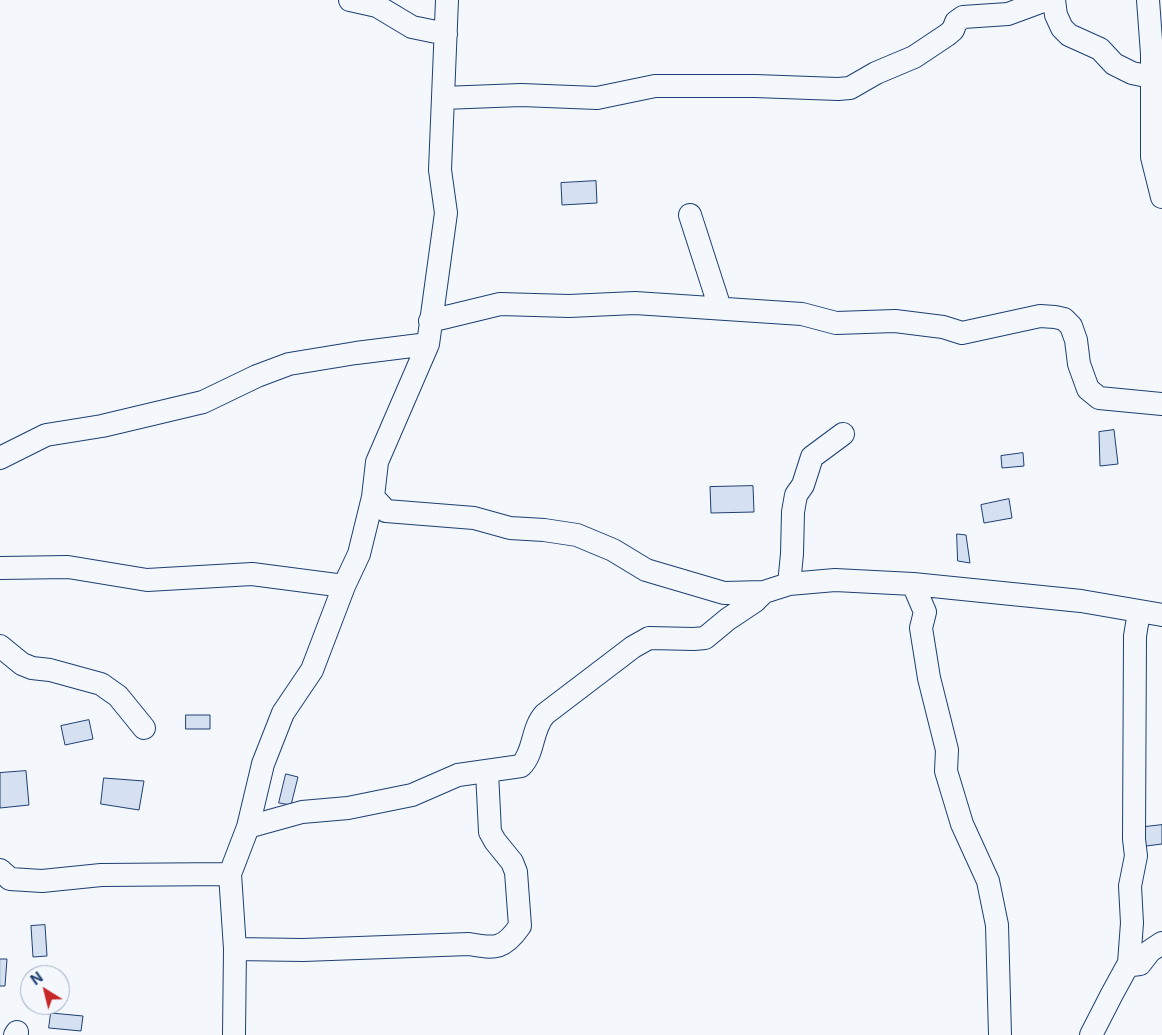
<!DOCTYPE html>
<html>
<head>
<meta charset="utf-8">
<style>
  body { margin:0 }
  #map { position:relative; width:1162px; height:1035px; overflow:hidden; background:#f4f7fb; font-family:Inter,sans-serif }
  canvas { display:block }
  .north { position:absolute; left:20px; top:965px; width:50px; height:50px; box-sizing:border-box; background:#f4f7fb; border:1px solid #9eadc5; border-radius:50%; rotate:324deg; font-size:14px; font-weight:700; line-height:20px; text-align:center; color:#1d3f73 }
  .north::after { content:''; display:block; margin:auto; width:18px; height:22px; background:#c62828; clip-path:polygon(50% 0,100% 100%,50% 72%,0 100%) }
</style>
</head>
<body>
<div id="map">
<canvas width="1162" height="1035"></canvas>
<div class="north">N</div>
</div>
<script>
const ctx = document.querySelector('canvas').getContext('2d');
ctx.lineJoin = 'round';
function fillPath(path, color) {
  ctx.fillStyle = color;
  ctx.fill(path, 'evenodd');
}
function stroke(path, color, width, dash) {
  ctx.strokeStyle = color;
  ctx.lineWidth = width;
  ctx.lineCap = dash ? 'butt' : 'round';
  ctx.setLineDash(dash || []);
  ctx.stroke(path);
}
const building = new Path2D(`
  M 596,181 L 597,203 L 562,205 L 561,183 Z
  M 1114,430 L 1118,464 L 1100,466 L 1099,432 Z
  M 1023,453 L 1024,466 L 1002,468 L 1001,456 Z
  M 753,486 L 754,512 L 711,513 L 710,487 Z
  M 1009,499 L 1012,518 L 984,523 L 981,505 Z
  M 957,534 L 966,535 L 970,563 L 958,561 Z
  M 186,715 L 210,715 L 210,729 L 186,729 Z
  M 89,720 L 93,739 L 65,745 L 61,726 Z
  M 26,771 L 29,805 L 0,808 L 0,773 Z
  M 286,774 L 298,777 L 291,805 L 279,803 Z
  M 104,778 L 144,781 L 139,810 L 101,804 Z
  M 1162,825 L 1162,844 L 1138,847 L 1136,828 Z
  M 45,925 L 47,956 L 33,957 L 31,926 Z
  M 0,959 L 7,959 L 5,986 L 0,986 Z
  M 51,1013 L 83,1016 L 81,1031 L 49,1028 Z`);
const minor = new Path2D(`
  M 350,0 L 377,6 L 412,27 L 446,34
  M 1054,0 L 1056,15 L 1062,28 L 1069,35 L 1100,49 L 1114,64 L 1132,73 L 1151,77
  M 1148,0 L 1152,54 L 1152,157 L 1162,197
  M 443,98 L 521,95 L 597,98 L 655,86 L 755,86 L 838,89 L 850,88 L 876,73 L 914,57 L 947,35 L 953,30 L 956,22 L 963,17 L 1008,14 L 1046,0
  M 690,215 L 720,308
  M 430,321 L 500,304 L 569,306 L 635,303 L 802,314 L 836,323 L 895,321 L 943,327 L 962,333 L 1040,316 L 1055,317 L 1064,319 L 1071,326 L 1076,340 L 1079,364 L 1088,389 L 1099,398 L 1162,404
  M 0,458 L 46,435 L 102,426 L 203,402 L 257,376 L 289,364 L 356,353 L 428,344
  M 373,497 L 386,511 L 474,518 L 510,528 L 544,530 L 577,535 L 613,550 L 646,570 L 724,593 L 764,592 L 789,584 L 835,580 L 913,584 L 1081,601 L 1162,615
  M 0,568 L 68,567 L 147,580 L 252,574 L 344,586
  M 789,584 L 792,554 L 793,512 L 796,495 L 803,485 L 812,457 L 843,434
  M 913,584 L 925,612 L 921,628 L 929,678 L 947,750 L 946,771 L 962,824 L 988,881 L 997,925 L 1000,1035
  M 1139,612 L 1135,636 L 1134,839 L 1136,856 L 1130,886 L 1132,923 L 1129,963 L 1132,965 L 1140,964 L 1150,951 L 1162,943
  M 0,646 L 22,664 L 32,668 L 50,670 L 101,684 L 118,696 L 144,728
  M 248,827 L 302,812 L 348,808 L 412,795 L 458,775 L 521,766 C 535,752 531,729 545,714 L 633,647 L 649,638 L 694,639 L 705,638 L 728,619 L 755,601 L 764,592
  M 0,870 L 10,879 L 42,881 L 101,875 L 230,874
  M 235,949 L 303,950 L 469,944 C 496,949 504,949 520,926 L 516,872 L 512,862 L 495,841 L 490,832 L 487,772
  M 15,1035 L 17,1032
  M 234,1035 L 235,949 L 230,874 L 248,827 L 263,764 L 283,713 L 312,670 L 344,586 L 359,554 L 373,497 L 377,462 L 428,344 L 446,213 L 440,170 L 447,0
  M 1091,1035 L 1112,994 L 1129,963`);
fillPath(building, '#d5e0f0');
stroke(building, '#1d3f73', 1);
stroke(minor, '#1d3f73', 24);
stroke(minor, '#f4f7fb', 22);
</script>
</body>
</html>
